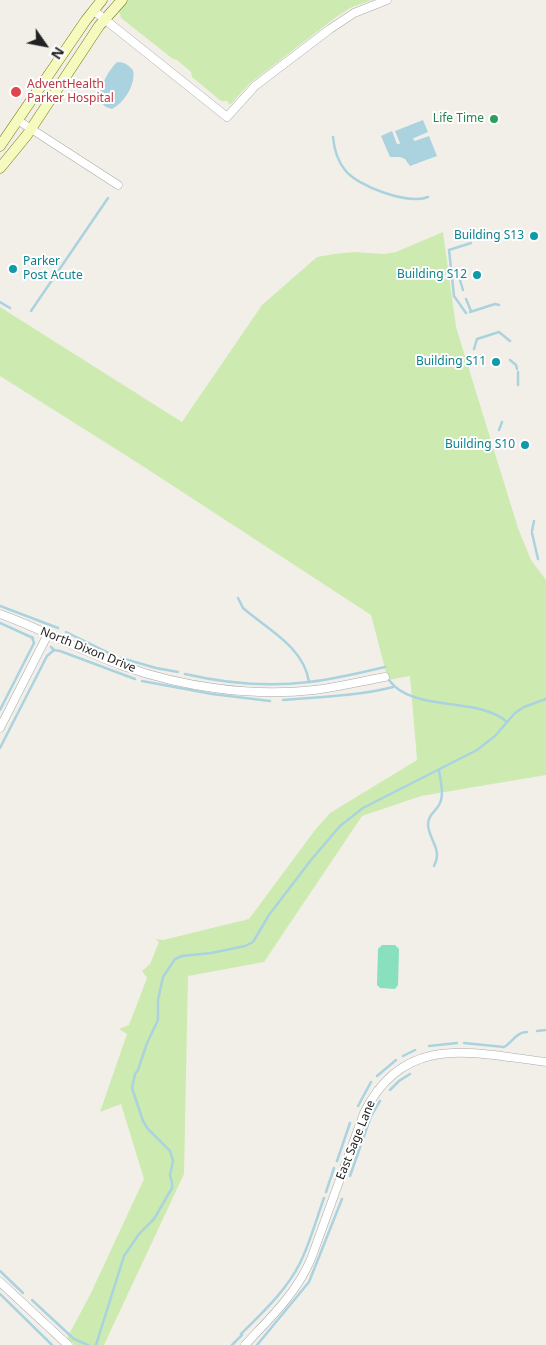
<!DOCTYPE html>
<html>
<head>
<meta charset="utf-8">
<style>
  body { margin:0 }
  #map { position:relative; width:546px; height:1345px; overflow:hidden; background:#f2efe9; font-family:"Noto Sans",sans-serif }
  canvas { display:block }
  .north { position:absolute; left:20px; top:20px; width:50px; height:50px; -webkit-text-stroke:4px #fff; paint-order:stroke; rotate:123deg; font-size:14px; font-weight:700; line-height:20px; text-align:center; color:#222 }
  .north::after { content:''; display:block; margin:auto; width:18px; height:22px; background:#222; clip-path:polygon(50% 0,100% 100%,50% 72%,0 100%) }
</style>
</head>
<body>
<div id="map">
<canvas width="546" height="1345"></canvas>
<div class="north">N</div>
</div>
<script>
const ctx = document.querySelector('canvas').getContext('2d');
ctx.lineJoin = 'round';
function fillPath(path, color) {
  ctx.fillStyle = color;
  ctx.fill(path, 'evenodd');
}
function stroke(path, color, width, dash) {
  ctx.strokeStyle = color;
  ctx.lineWidth = width;
  ctx.lineCap = dash ? 'butt' : 'round';
  ctx.setLineDash(dash || []);
  ctx.stroke(path);
}
function label(font, color, halo, rows, align = 'center') {
  ctx.font = font + ' "Noto Sans",sans-serif';
  ctx.lineWidth = 4;
  ctx.setLineDash([]);
  ctx.textBaseline = 'middle';
  ctx.strokeStyle = halo;
  ctx.fillStyle = color;
  for (const [text, x, y, turn = 0] of rows) {
    ctx.save();
    ctx.translate(x, y);
    ctx.rotate((+turn || 0) * Math.PI / 180);
    ctx.textAlign = isNaN(turn) ? turn : align;
    if (halo) ctx.strokeText(text, 0, 0);
    ctx.fillText(text, 0, 0);
    ctx.restore();
  }
}
const grass = new Path2D(`
  M 129,0 L 372,0 L 350,8 L 335,18 L 249,84 L 230,105 L 227,101 L 221,101 L 192,77 L 191,72 L 177,60 L 173,59 L 121,18 L 119,11 Z
  M 443,232 L 456,327 L 518,528 L 531,560 L 546,580 L 546,775 L 421,796 L 362,816 L 264,962 L 188,976 L 184,1174 L 104,1345 L 75,1345 L 67,1338 L 90,1295 L 144,1179 L 121,1104 L 100,1112 L 127,1034 L 119,1029 L 129,1025 L 147,978 L 142,971 L 150,964 L 159,942 L 155,939 L 163,940 L 249,919 L 315,830 L 330,813 L 417,760 L 410,676 L 388,680 L 371,615 L 141,465 L 0,376 L 0,307 L 182,422 L 262,305 L 317,257 L 334,254 L 354,252 L 384,254 L 396,252 Z`);
const pitch = new Path2D(`
  M 382,945 L 395,945 L 399,949 L 398,985 L 395,989 L 380,988 L 377,985 L 378,949 Z`);
const water = new Path2D(`
  M 117,62 C 125,62 128,65 133,70 C 136,84 125,102 112,109 C 109,108 104,107 102,103 C 95,92 109,70 117,62 Z
  M 423,120 L 428,132 L 414,138 L 413,139 L 415,141 L 429,136 L 437,156 L 410,166 L 405,159 L 400,157 L 390,157 L 381,136 L 392,131 L 397,144 L 399,144 L 400,143 L 395,131 Z`);
const stream = new Path2D(`
  M 333,137 C 334,149 337,160 345,170 C 357,186 408,205 428,197
  M 457,270 L 463,290
  M 466,299 L 471,311
  M 0,302 L 10,308
  M 31,311 L 108,198
  M 470,312 L 495,304 L 499,305
  M 466,313 L 454,296 L 449,250 L 471,243
  M 474,349 L 477,339 L 499,332 L 510,341
  M 510,360 L 516,365 L 517,369
  M 518,385 L 518,372
  M 499,430 L 502,422
  M 532,531 L 534,521
  M 532,533 L 538,559
  M 238,598 L 243,608 C 267,629 304,647 309,682
  M 0,606 L 58,628
  M 0,623 L 33,638
  M 66,632 L 111,654
  M 51,647 L 54,650 L 60,651 L 135,679
  M 121,658 L 156,668 L 178,672
  M 185,674 C 224,683 269,687 309,682 C 335,679 360,673 385,667
  M 389,680 C 412,713 479,696 507,722
  M 142,681 L 212,694 L 270,701
  M 283,700 C 319,697 358,696 393,687
  M 0,710 L 34,643 L 32,637
  M 0,748 L 47,656 L 54,650
  M 434,866 C 443,850 429,840 428,825 C 428,815 435,812 439,805 C 445,795 440,780 439,770
  M 537,1031 L 546,1030
  M 464,1043 L 504,1047 C 512,1043 516,1032 527,1032
  M 429,1046 L 457,1043
  M 403,1056 L 415,1050
  M 377,1076 L 396,1060
  M 390,1090 L 399,1081 L 410,1074
  M 358,1106 L 371,1082
  M 337,1161 L 350,1123
  M 350,1176 L 371,1116 L 380,1101
  M 326,1192 L 334,1168
  M 0,1271 L 23,1293
  M 0,1294 L 52,1345
  M 32,1300 L 74,1339 L 88,1345
  M 241,1334 C 263,1312 286,1291 300,1263 C 310,1243 316,1220 324,1198
  M 96,1345 L 124,1256 L 139,1234 L 154,1219 L 172,1188 L 172,1183 L 170,1175 L 173,1161 L 170,1151 L 148,1129 L 143,1121 L 132,1088 L 135,1074 L 138,1070 L 147,1043 L 158,1020 L 158,1000 L 163,977 L 175,959 L 182,956 L 211,953 L 245,946 L 253,942 L 269,915 L 311,860 L 340,826 L 363,808 L 477,750 L 495,736 L 515,713 L 524,707 L 546,699
  M 232,1345 L 242,1335
  M 257,1345 L 309,1282 L 342,1199`);
const minor = new Path2D(`
  M 93,10 L 227,117 L 255,86 L 330,29 L 354,13 L 387,0
  M 19,121 L 118,185
  M 0,614 C 42,629 81,651 123,666 C 182,687 252,697 314,690 C 338,687 362,681 385,677
  M 0,728 L 48,634
  M 0,1282 L 68,1345
  M 245,1345 C 270,1318 296,1294 311,1259 L 364,1113 C 404,1032 473,1053 546,1062`);
const secondary = new Path2D(`
  M 0,146 L 86,20 L 102,0
  M 0,168 L 27,135 L 99,26 L 122,0`);
const markers = [
  [16,92,6,"#e0444e"],
  [494,119,5,"#2e9e5b"],
  [534,236,5,"#0f9aa8"],
  [13,269,5,"#0f9aa8"],
  [477,275,5,"#0f9aa8"],
  [496,362,5,"#0f9aa8"],
  [525,445,5,"#0f9aa8"]
];
const healthNames = [
  ["AdventHealth",27,85],
  ["Parker Hospital",27,99]
];
const leisureNames = [
  ["Life Time",484,119]
];
const cultureNames = [
  ["Building S13",524,236],
  ["Parker",23,262,"left"],
  ["Post Acute",23,276,"left"],
  ["Building S12",467,275],
  ["Building S11",486,362],
  ["Building S10",515,445]
];
const streetNames = [
  ["North Dixon Drive",88,650,22],
  ["East Sage Lane",356,1140,-68]
];
fillPath(grass, '#cdebb0');
fillPath(pitch, '#88e0be');
fillPath(water, '#aad3df');
stroke(stream, '#aad3df', 2.5);
stroke(minor, '#a9a9a9', 9);
stroke(secondary, '#707d05', 11);
stroke(minor, '#fff', 8);
stroke(secondary, '#f7fabf', 10);
for (const [x, y, r, color] of markers) {
  const dot = new Path2D();
  dot.arc(x, y, r, 0, 2 * Math.PI);
  ctx.fillStyle = color;
  ctx.fill(dot);
  stroke(dot, '#fff', 2);
}
label('12px', '#be3a42', '#fff', healthNames, 'left');
label('12px', '#27864d', '#fff', leisureNames, 'right');
label('12px', '#0d838f', '#fff', cultureNames, 'right');
label('12px', '#222', '#fff', streetNames);
</script>
</body>
</html>
